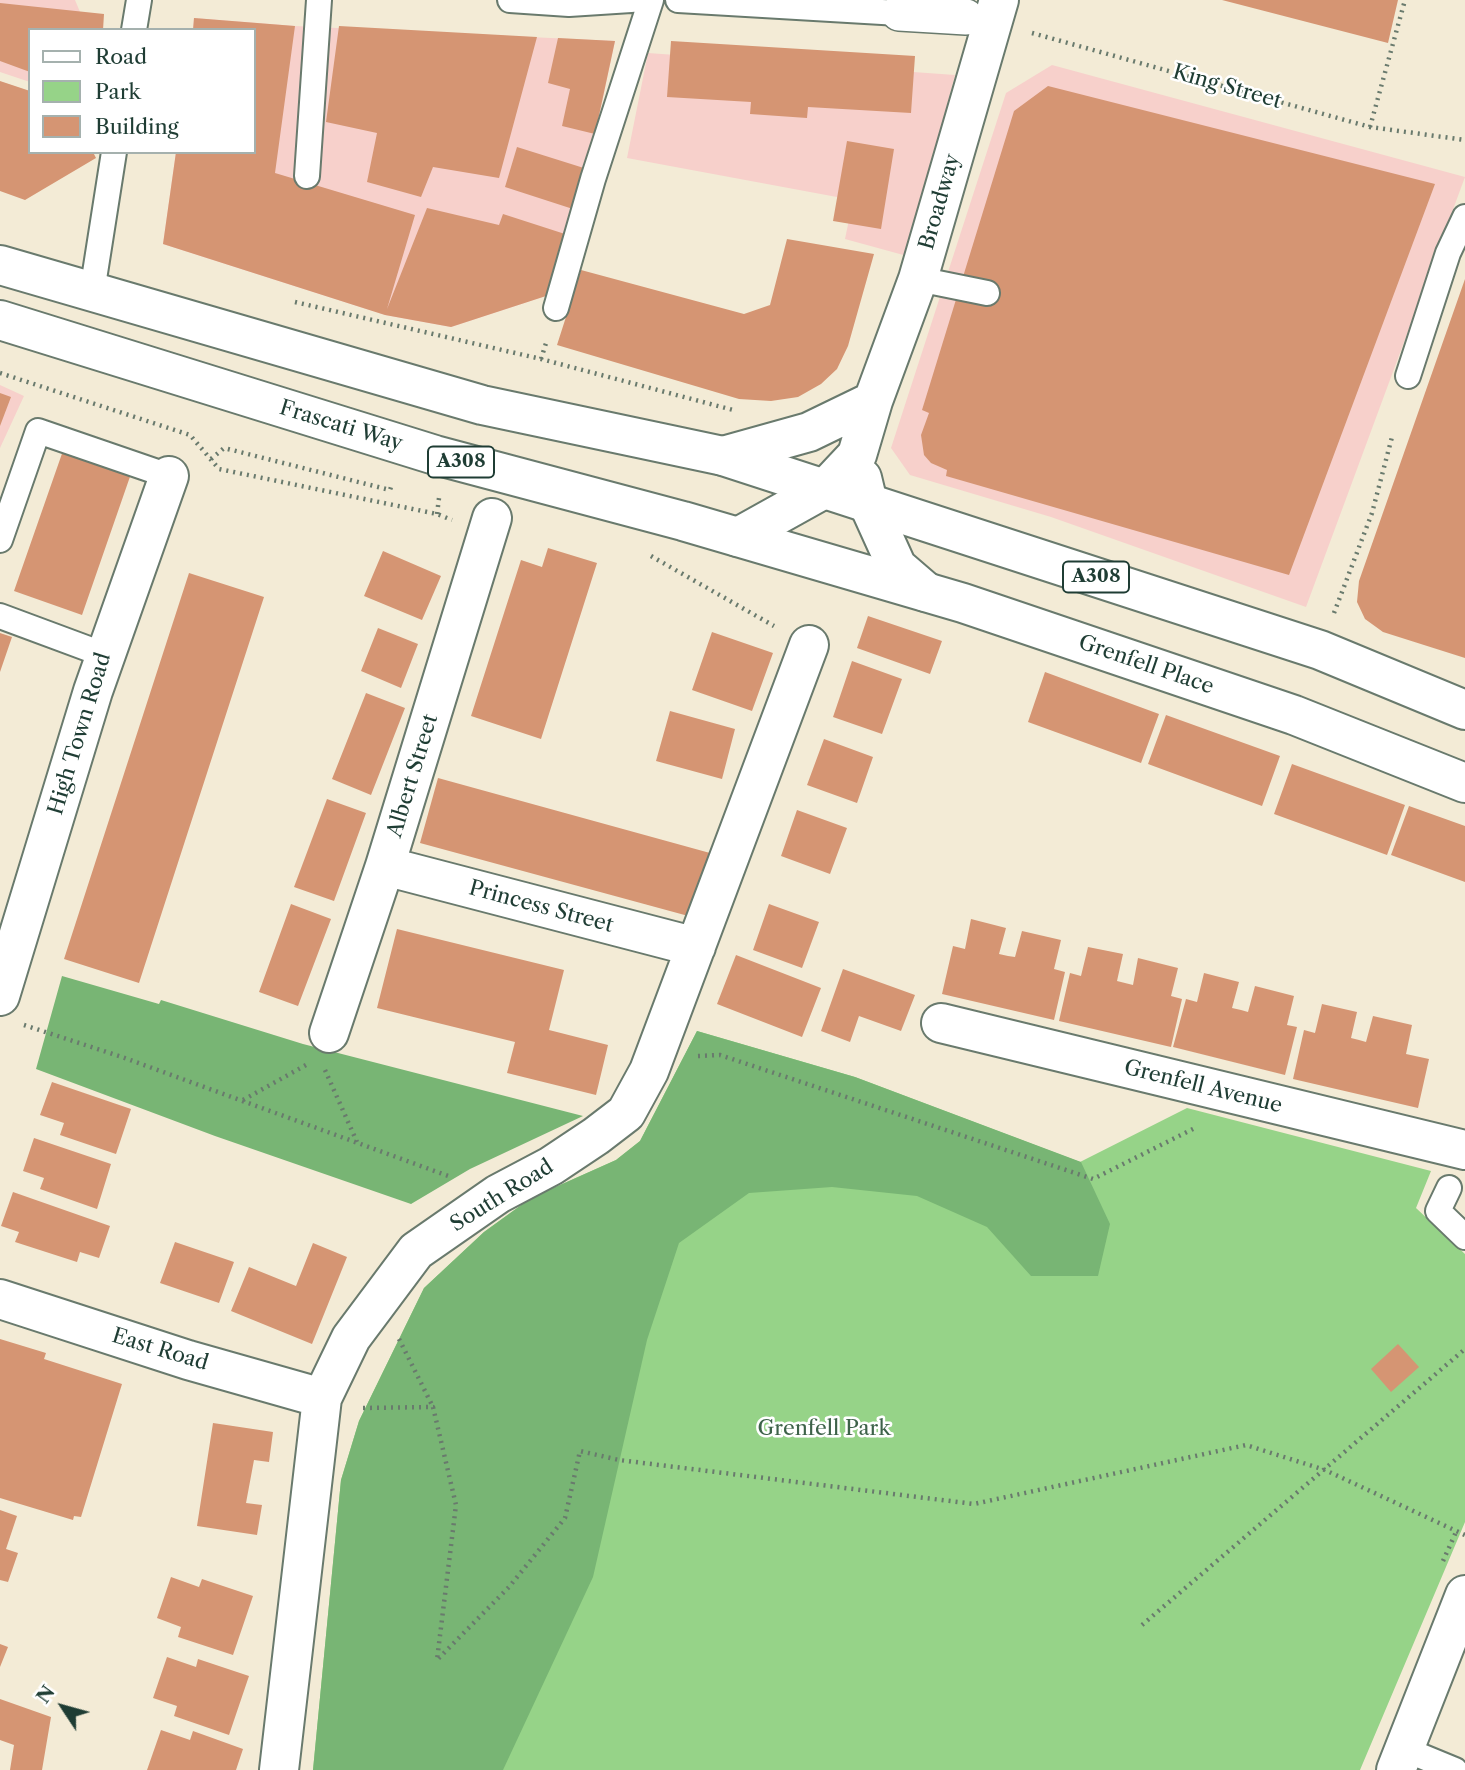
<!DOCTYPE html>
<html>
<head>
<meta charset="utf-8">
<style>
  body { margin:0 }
  #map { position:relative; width:1465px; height:1770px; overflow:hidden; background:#f3ebd6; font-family:"Libre Caslon Text",serif }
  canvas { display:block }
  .legend { position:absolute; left:28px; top:28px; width:228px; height:126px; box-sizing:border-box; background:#fff; border:2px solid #a5b1ae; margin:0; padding:9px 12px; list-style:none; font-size:21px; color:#1f3d34 }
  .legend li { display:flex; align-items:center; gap:14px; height:35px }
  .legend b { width:35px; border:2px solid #a5b1ae }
  .north { position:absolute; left:28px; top:1672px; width:70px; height:70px; -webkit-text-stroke:5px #fff; paint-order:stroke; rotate:306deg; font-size:19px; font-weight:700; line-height:28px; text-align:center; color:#1f3d34 }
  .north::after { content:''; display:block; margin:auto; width:24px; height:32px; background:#1f3d34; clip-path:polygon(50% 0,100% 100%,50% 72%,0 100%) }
</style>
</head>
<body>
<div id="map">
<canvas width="1465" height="1770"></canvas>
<ul class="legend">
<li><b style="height:9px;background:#fff"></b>Road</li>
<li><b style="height:19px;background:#96d388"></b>Park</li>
<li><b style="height:19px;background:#d59573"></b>Building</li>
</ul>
<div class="north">N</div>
</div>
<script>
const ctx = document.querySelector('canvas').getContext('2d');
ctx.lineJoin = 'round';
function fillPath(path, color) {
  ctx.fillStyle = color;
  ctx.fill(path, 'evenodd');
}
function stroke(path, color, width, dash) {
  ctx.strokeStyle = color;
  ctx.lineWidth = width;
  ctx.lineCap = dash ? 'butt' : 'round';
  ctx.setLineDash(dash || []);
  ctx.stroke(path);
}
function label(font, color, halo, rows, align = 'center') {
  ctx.font = font + ' "Libre Caslon Text",serif';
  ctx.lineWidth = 5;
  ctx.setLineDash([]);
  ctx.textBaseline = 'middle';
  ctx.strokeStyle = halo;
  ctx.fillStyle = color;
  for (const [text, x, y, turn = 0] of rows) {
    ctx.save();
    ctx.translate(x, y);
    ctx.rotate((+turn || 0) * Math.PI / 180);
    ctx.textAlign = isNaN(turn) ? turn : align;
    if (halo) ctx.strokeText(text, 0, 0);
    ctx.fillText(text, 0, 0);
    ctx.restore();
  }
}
const built = new Path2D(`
  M 0,0 L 75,0 L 83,19 L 30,30 L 30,82 L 0,72 Z
  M 194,18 L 295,26 L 615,41 L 585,182 L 549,295 L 451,327 L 385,315 L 163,244 L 176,152 L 254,152 L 254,30 L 193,30 Z
  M 648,53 L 955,75 L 907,256 L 845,239 L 853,200 L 627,158 Z
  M 1052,65 L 1465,177 L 1306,607 L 1051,517 L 910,475 L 891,448 L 1006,93 Z
  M 0,385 L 24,396 L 0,448 Z`);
const green = new Path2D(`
  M 697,1031 L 855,1077 L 1080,1162 L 1187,1108 L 1431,1171 L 1416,1208 L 1465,1254 L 1465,1522 L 1360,1770 L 313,1770 L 341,1480 L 359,1421 L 424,1288 L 484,1232 L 531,1198 L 616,1160 L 640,1141 Z`);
const forest = new Path2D(`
  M 62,976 L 159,1004 L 161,1000 L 303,1044 L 583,1116 L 470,1169 L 411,1204 L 215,1136 L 36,1069 Z
  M 697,1031 L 855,1077 L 1081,1162 L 1110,1224 L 1098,1276 L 1031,1276 L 987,1227 L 917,1196 L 832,1187 L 749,1193 L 679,1243 L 647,1340 L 593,1577 L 503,1770 L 313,1770 L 341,1480 L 359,1421 L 424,1288 L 484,1232 L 531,1198 L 616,1160 L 640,1141 Z`);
const building = new Path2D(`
  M 1222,0 L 1398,0 L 1388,43 Z
  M 0,3 L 104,14 L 103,30 L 30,30 L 30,72 L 0,61 Z
  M 194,18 L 295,26 L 275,173 L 415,215 L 387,309 L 427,208 L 499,225 L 503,214 L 568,235 L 549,295 L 451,327 L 385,315 L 163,244 L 176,152 L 254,152 L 254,30 L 193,30 Z
  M 339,26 L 537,37 L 499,178 L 433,167 L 421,197 L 367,182 L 377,133 L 326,122 Z
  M 558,38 L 615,41 L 595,134 L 562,126 L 570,89 L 548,83 Z
  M 671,41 L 915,56 L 911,113 L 808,107 L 807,118 L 750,114 L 751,102 L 667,97 Z
  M 0,81 L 30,91 L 30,152 L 93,152 L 96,158 L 25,200 L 0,191 Z
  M 1048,86 L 1435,184 L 1289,575 L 946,476 L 947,470 L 931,463 L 924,455 L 921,435 L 929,413 L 922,410 L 1014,111 Z
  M 847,141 L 894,149 L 881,229 L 833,221 Z
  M 517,147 L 587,169 L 576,210 L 505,187 Z
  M 787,239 L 874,254 L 848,346 L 837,369 L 821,384 L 798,397 L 771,401 L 739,399 L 557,345 L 581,270 L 744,314 L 770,305 Z
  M 1465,279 L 1465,658 L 1383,632 L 1365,619 L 1357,602 L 1359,581 Z
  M 0,393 L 11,397 L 0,426 Z
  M 65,445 L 133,468 L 82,615 L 14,591 Z
  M 548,548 L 597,563 L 541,739 L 471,716 L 521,560 L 542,567 Z
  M 383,551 L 441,576 L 422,620 L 364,596 Z
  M 189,573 L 264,597 L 139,983 L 64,959 Z
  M 868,616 L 942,641 L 930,674 L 857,648 Z
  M 378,628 L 418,644 L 401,688 L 361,671 Z
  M 712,632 L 773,653 L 752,711 L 692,690 Z
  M 0,633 L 12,637 L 0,672 Z
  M 852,661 L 902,679 L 882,734 L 833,717 Z
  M 1045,672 L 1159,714 L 1141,763 L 1028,722 Z
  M 366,693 L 405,708 L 371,795 L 332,779 Z
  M 670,711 L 735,729 L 722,779 L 656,761 Z
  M 1166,715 L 1280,756 L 1262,806 L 1148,764 Z
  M 824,739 L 873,757 L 857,803 L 807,785 Z
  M 1292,764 L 1405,805 L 1387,855 L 1274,814 Z
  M 438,778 L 710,853 L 692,917 L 420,843 Z
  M 327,799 L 366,813 L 334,901 L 294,887 Z
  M 1409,806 L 1465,826 L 1465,882 L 1391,855 Z
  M 797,810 L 847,828 L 830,874 L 781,856 Z
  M 291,904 L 331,919 L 298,1006 L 259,992 Z
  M 769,904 L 819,922 L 802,968 L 753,950 Z
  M 971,919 L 1006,928 L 999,954 L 1008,956 L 1015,957 L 1022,931 L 1061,940 L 1054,969 L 1065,972 L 1054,1020 L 942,994 L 953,946 L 965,949 Z
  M 397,929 L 564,970 L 549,1030 L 608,1045 L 596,1095 L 507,1073 L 515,1042 L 377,1008 Z
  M 1088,947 L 1123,954 L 1117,981 L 1133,985 L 1138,958 L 1178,968 L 1171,996 L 1182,999 L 1171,1047 L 1059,1021 L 1070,973 L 1081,976 Z
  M 736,955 L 821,988 L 802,1037 L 717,1004 Z
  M 843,969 L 915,995 L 901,1031 L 859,1016 L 850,1042 L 821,1031 Z
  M 1204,973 L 1239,982 L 1232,1008 L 1241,1010 L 1248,1012 L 1255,986 L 1294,996 L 1287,1025 L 1297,1027 L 1285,1075 L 1173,1047 L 1186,999 L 1197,1002 Z
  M 1322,1004 L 1357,1012 L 1351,1038 L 1359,1040 L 1366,1042 L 1373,1016 L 1412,1025 L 1406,1054 L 1429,1059 L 1418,1108 L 1293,1079 L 1304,1030 L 1315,1033 Z
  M 52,1082 L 131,1109 L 116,1154 L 60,1135 L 64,1123 L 40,1115 Z
  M 34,1138 L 111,1164 L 97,1209 L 40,1189 L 44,1178 L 23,1171 Z
  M 13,1192 L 110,1226 L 99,1258 L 80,1252 L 77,1262 L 15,1242 L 19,1232 L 1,1226 Z
  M 175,1242 L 234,1262 L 219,1303 L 160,1283 Z
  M 313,1243 L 347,1257 L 312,1344 L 231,1311 L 249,1267 L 296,1286 Z
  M 0,1339 L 46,1353 L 44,1359 L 122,1384 L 81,1517 L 74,1516 L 73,1520 L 0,1498 Z
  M 1398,1344 L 1419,1367 L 1391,1392 L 1371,1369 Z
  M 213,1423 L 273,1432 L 269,1462 L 254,1460 L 246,1503 L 262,1505 L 257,1535 L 197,1526 Z
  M 0,1510 L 17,1516 L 6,1549 L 18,1553 L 8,1582 L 0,1580 Z
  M 171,1577 L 199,1587 L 202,1579 L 253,1596 L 233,1655 L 178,1637 L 181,1627 L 157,1618 Z
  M 0,1644 L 8,1647 L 0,1667 Z
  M 167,1657 L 196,1667 L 198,1659 L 249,1676 L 229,1735 L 174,1716 L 177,1706 L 153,1698 Z
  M 0,1699 L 51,1717 L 42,1770 L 10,1770 L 14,1745 L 0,1740 Z
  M 161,1730 L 190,1740 L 193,1731 L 243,1749 L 236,1770 L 147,1770 Z`);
const path = new Path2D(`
  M 1032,33 L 1370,127 L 1465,140
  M 1370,127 L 1405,0
  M 295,302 L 541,359 L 733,410
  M 541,359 L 547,340
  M 0,373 L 190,435 L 219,469 L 437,514 L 452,520
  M 211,459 L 224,448 L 390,490 L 392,484
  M 437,514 L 439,498
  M 651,556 L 774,626
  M 1334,613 L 1372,513 L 1392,437
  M 24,1025 L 122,1057 L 451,1177
  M 698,1056 L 720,1055 L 1093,1179 L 1197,1127
  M 325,1070 L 357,1142
  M 243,1100 L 306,1065
  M 399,1339 L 433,1407
  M 363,1408 L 433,1407 L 456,1505 L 437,1660 L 509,1587 L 565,1518 L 580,1451 L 619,1460 L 974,1504 L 1246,1445 L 1325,1470 L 1465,1535
  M 1443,1561 L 1456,1532
  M 1142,1625 L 1465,1349`);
const service = new Path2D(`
  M 510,0 L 569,4 L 631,0
  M 678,0 L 899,13
  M 134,30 L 139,0
  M 307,176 L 319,0
  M 918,279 L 987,293
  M 92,292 L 114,152
  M 556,308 L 593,179 L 651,0
  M 1408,376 L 1448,253 L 1465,217
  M 0,540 L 38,431 L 169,476
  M 0,616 L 105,655
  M 1449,1188 L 1438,1211 L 1465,1237
  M 1404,1749 L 1455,1770`);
const pedestrian = new Path2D(`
  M 899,13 L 966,17`);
const minor = new Path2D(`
  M 723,456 L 809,432 L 873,401
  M 862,478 L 868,503 L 897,567 L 926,592
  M 738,537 L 826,488 L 857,455 L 873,401 L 918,279 L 999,0
  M 385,866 L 696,947
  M 0,996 L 93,691 L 169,476
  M 941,1023 L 1465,1150
  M 329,1033 L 385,866 L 492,518
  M 0,1299 L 188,1360 L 322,1398
  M 279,1770 L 322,1398 L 351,1338 L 416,1251 L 498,1194 L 551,1166 L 596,1136 L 626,1113 L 649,1071 L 809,645`);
const tertiary = new Path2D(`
  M 1396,1770 L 1465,1595`);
const primary = new Path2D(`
  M 0,265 L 482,405 L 723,456 L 1320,650 L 1465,710
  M 0,320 L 435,455 L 683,521 L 963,603 L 1294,715 L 1465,783`);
const shields = [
  [461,462,66],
  [1096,577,66]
];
const shieldNames = [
  ["A308",461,462],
  ["A308",1096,577]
];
const streetNames = [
  ["King Street",1227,87,16],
  ["Broadway",940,202,-74],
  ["Frascati Way",341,426,17],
  ["Grenfell Place",1146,665,19],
  ["High Town Road",80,734,-73],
  ["Albert Street",413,776,-73],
  ["Princess Street",541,907,15],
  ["Grenfell Avenue",1203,1087,14],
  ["South Road",502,1196,-32],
  ["East Road",160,1350,17]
];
const parkNames = [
  ["Grenfell Park",824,1429]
];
fillPath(built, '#f7d0cb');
fillPath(green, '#96d388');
fillPath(forest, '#78b574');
fillPath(building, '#d59573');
stroke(service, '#697a6d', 28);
stroke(pedestrian, '#697a6d', 38);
stroke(minor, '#697a6d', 42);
stroke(tertiary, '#697a6d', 42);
stroke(primary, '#697a6d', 42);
stroke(path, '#697a6d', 4.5, [2, 5]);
stroke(service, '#fff', 24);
stroke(pedestrian, '#fff', 35);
stroke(minor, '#fff', 38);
stroke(tertiary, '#fff', 38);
stroke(primary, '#fff', 38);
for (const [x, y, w] of shields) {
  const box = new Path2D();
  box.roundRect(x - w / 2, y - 15.5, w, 31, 5);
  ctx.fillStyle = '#fff';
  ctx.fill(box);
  stroke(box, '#1f3d34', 2);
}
label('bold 19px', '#1f3d34', null, shieldNames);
label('21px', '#1f3d34', '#fff', streetNames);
label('21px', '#3d6249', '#fff', parkNames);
</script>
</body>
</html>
